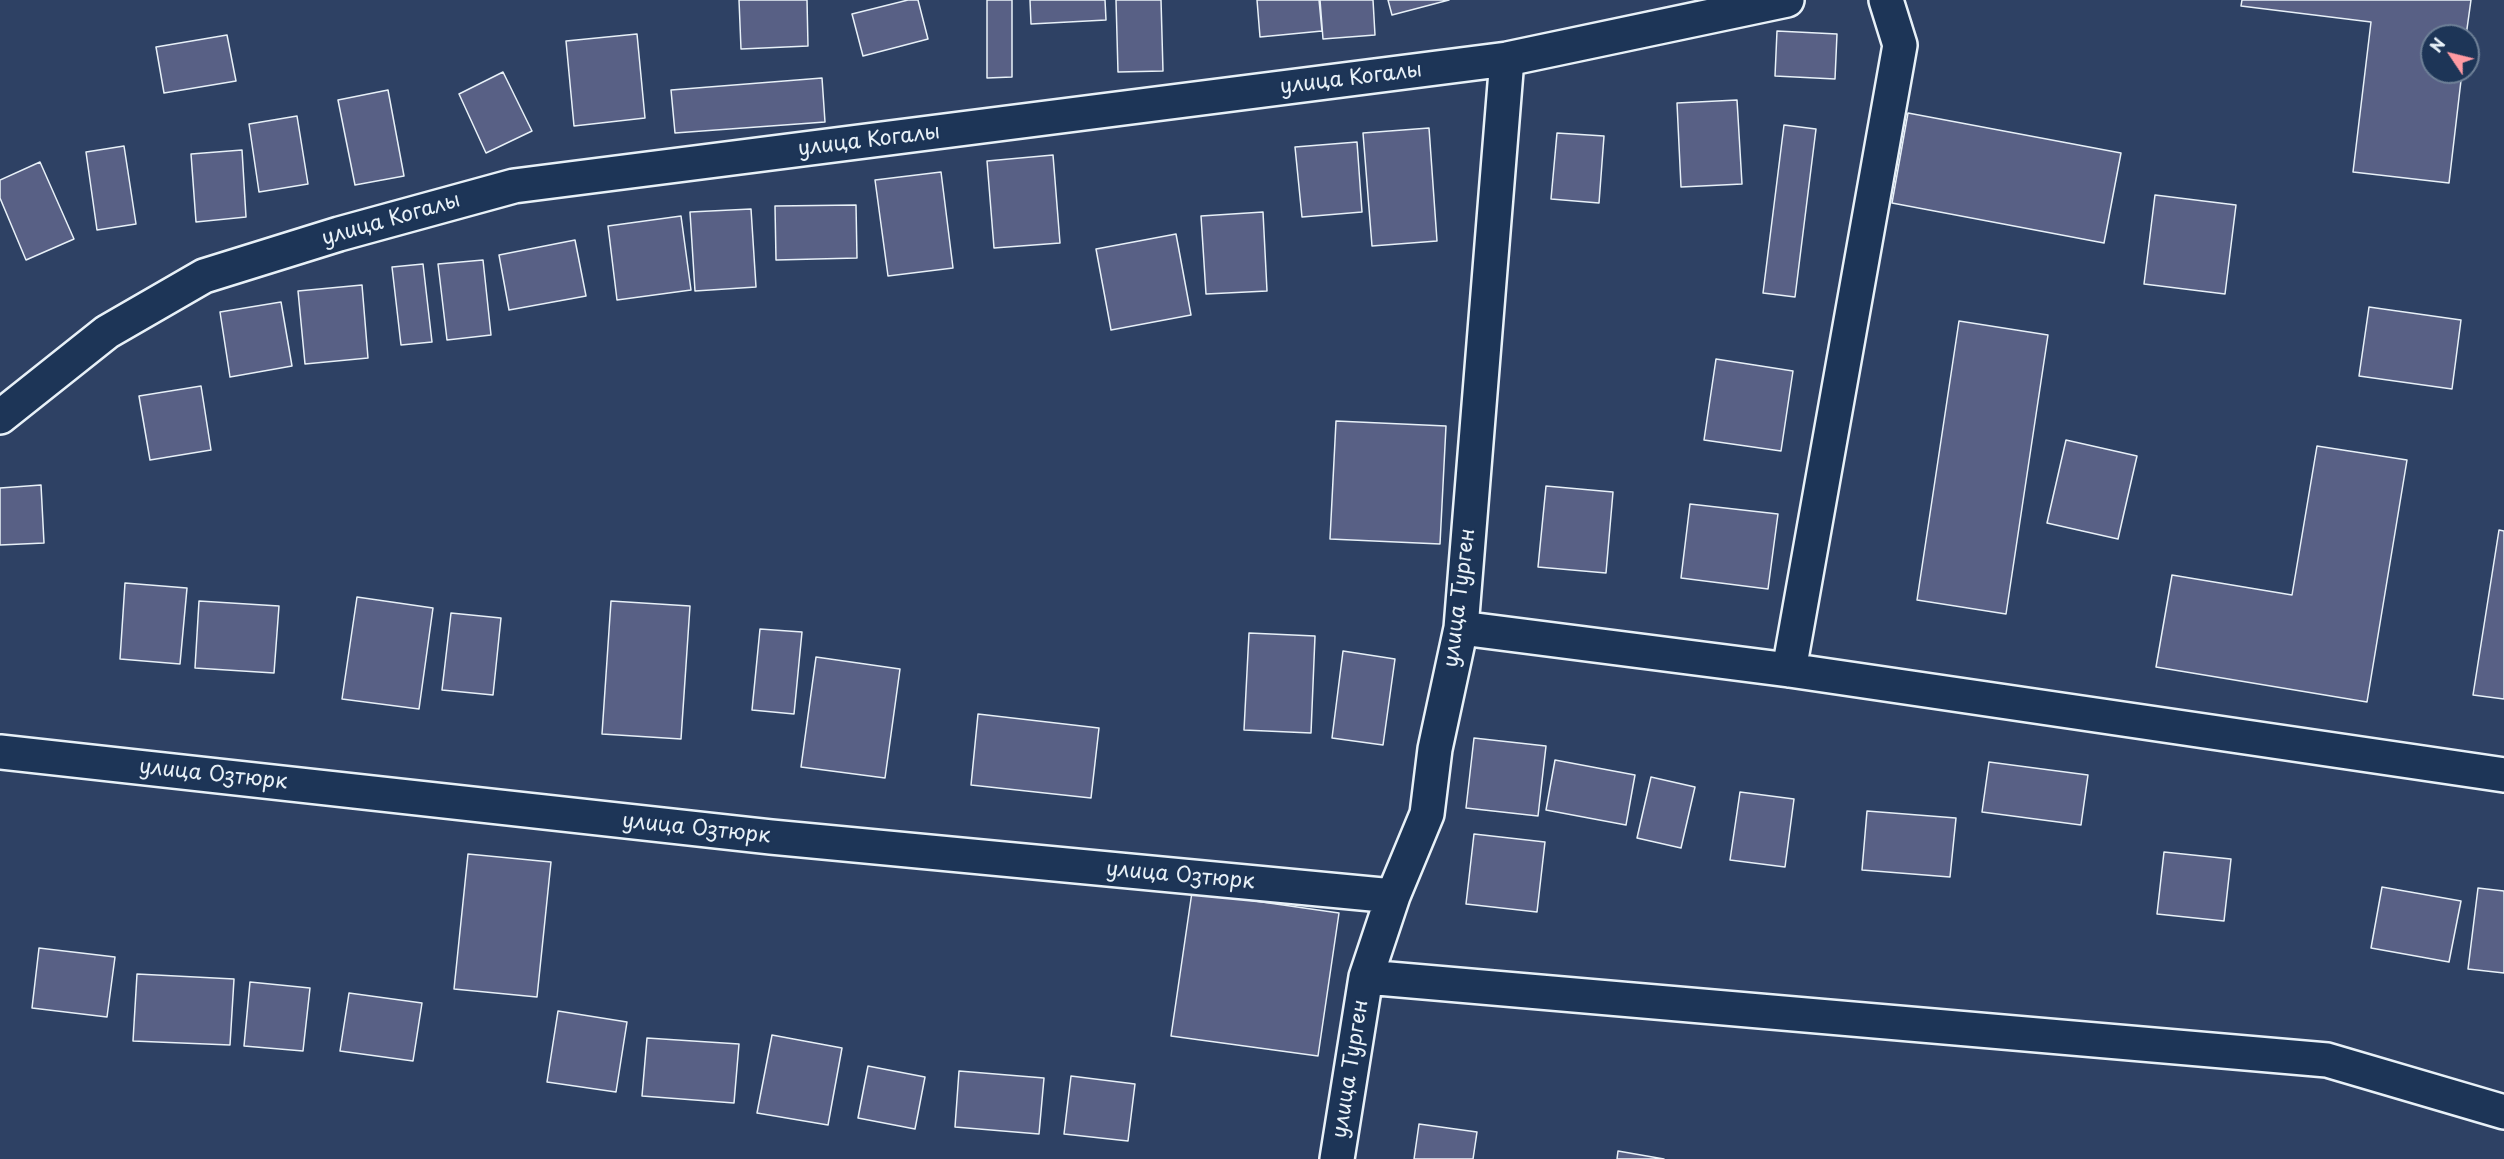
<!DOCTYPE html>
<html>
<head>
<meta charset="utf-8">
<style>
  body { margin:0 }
  #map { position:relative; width:2504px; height:1159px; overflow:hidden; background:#2e4164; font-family:"Playpen Sans",sans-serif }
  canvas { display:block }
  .north { position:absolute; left:2420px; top:24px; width:60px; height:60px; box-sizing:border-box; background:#1d3557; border:2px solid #6e8097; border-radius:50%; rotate:305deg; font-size:16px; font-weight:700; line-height:24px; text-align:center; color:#e8f1f8 }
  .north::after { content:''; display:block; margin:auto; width:21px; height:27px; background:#ff9aa2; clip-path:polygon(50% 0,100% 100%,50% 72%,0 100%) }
</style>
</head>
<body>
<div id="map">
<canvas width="2504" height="1159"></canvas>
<div class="north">N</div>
</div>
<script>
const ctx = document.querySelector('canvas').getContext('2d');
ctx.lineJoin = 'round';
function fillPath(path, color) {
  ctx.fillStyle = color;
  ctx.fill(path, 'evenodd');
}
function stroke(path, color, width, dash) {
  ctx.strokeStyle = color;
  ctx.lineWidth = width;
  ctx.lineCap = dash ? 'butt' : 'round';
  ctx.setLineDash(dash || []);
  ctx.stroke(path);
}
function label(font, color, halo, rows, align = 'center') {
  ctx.font = font + ' "Playpen Sans",sans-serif';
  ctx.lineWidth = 4.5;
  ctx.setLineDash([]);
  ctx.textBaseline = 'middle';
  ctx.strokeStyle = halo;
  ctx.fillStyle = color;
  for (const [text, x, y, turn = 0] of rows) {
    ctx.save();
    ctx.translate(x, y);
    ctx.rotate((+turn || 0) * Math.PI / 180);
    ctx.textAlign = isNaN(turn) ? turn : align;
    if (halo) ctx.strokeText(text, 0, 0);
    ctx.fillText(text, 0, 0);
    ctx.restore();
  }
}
const building = new Path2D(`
  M 739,0 L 807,0 L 808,46 L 741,49 Z
  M 908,0 L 918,0 L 928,39 L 863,56 L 852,14 Z
  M 987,0 L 1012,0 L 1012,77 L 987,78 Z
  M 1030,0 L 1105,0 L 1106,20 L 1031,24 Z
  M 1116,0 L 1161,0 L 1163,71 L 1118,72 Z
  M 1257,0 L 1319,0 L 1322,31 L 1260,37 Z
  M 1320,0 L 1373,0 L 1375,35 L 1323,39 Z
  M 1388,0 L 1449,0 L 1392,15 Z
  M 2242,0 L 2471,0 L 2466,36 L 2432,36 L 2432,72 L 2462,72 L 2449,183 L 2353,172 L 2371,22 L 2241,6 Z
  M 1777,31 L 1837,34 L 1835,79 L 1775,76 Z
  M 637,34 L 645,118 L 574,126 L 566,41 Z
  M 227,35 L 236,81 L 164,93 L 156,47 Z
  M 503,72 L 532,131 L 486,153 L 459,94 Z
  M 822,78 L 825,122 L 675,133 L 671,90 Z
  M 388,90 L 404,176 L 355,185 L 338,100 Z
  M 1737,100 L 1742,184 L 1681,187 L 1677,103 Z
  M 1908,113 L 2121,153 L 2104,243 L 1892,203 Z
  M 297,116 L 308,184 L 259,192 L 249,124 Z
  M 1784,125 L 1816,129 L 1795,297 L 1763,293 Z
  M 1429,128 L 1437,241 L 1372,246 L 1363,133 Z
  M 1557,133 L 1604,136 L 1599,203 L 1551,199 Z
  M 1357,142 L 1362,212 L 1302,217 L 1295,147 Z
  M 124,146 L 136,224 L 97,230 L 86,152 Z
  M 242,150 L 246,217 L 196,222 L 191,154 Z
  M 1053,155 L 1060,243 L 994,248 L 987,161 Z
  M 40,162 L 74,239 L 26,260 L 0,198 L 0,180 Z
  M 941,172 L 953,268 L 888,276 L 875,180 Z
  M 2155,195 L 2236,205 L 2225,294 L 2144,284 Z
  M 856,205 L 857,258 L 776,260 L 775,206 Z
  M 751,209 L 756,287 L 695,291 L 690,212 Z
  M 1263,212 L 1267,291 L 1206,294 L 1201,216 Z
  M 681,216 L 691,290 L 617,300 L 608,226 Z
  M 1176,234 L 1191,315 L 1111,330 L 1096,249 Z
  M 575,240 L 586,296 L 509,310 L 499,255 Z
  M 483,260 L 491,335 L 447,340 L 438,264 Z
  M 423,264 L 432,342 L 401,345 L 392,267 Z
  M 362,285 L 368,358 L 305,364 L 298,291 Z
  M 281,302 L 292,366 L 230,377 L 220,312 Z
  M 2369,307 L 2461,320 L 2452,389 L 2359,376 Z
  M 1959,321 L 2048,335 L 2006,614 L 1917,600 Z
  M 1716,359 L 1793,371 L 1781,451 L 1704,440 Z
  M 201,386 L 211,450 L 150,460 L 139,396 Z
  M 1336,421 L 1446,426 L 1440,544 L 1330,539 Z
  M 2066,440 L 2137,456 L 2118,539 L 2047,523 Z
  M 2317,446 L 2407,460 L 2367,702 L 2156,667 L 2172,575 L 2292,595 Z
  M 41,485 L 44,543 L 0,545 L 0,488 Z
  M 1546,486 L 1613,492 L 1606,573 L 1538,567 Z
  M 1690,504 L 1778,514 L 1768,589 L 1681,578 Z
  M 2499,530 L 2504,531 L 2504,699 L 2473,695 Z
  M 125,583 L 187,588 L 180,664 L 120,659 Z
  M 357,597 L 433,608 L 419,709 L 342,699 Z
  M 199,601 L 279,606 L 274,673 L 195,668 Z
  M 611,601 L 690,606 L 681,739 L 602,734 Z
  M 451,613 L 501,618 L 493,695 L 442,690 Z
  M 760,629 L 802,632 L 794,714 L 752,710 Z
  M 1249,633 L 1315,636 L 1311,733 L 1244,730 Z
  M 1343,651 L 1395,659 L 1383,745 L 1332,738 Z
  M 816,657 L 900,669 L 885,778 L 801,767 Z
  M 978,714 L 1099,728 L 1091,798 L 971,785 Z
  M 1474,738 L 1546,746 L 1538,816 L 1466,808 Z
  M 1555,760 L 1635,775 L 1626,825 L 1546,810 Z
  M 1989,762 L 2088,775 L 2081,825 L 1982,812 Z
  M 1651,777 L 1695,787 L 1681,848 L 1637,838 Z
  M 1740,792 L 1794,799 L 1785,867 L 1730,860 Z
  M 1867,811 L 1956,818 L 1950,877 L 1862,870 Z
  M 1474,834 L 1545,842 L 1537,912 L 1466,904 Z
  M 2164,852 L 2231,859 L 2224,921 L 2157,914 Z
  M 468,854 L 551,862 L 537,997 L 454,989 Z
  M 2382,887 L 2461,901 L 2449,962 L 2371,948 Z
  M 2478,888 L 2504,891 L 2504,973 L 2468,969 Z
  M 1192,892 L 1339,913 L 1318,1056 L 1171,1036 Z
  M 39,948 L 115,957 L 107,1017 L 32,1008 Z
  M 137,974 L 234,979 L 230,1045 L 133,1041 Z
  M 250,982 L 310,988 L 303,1051 L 244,1046 Z
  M 349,993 L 422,1003 L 413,1061 L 340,1051 Z
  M 558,1011 L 627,1022 L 616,1092 L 547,1082 Z
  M 772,1035 L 842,1048 L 828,1125 L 757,1113 Z
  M 647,1038 L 739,1044 L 734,1103 L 642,1096 Z
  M 868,1066 L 925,1077 L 915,1129 L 858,1118 Z
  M 959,1071 L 1044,1078 L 1039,1134 L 955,1127 Z
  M 1071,1076 L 1135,1084 L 1128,1141 L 1064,1134 Z
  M 1419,1124 L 1477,1132 L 1473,1159 L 1414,1159 Z
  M 1618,1151 L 1664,1159 L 1617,1159 Z`);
const minor = new Path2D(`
  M 0,417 L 107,332 L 204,276 L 339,234 L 514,186 L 1507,59 L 1787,0
  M 1461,628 L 1789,670 L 2504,775
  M 1789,670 L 1900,45 L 1886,0
  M 0,752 L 771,837 L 1393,896
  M 1366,977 L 2327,1060 L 2504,1112
  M 1337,1159 L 1366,977 L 1393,896 L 1427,814 L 1435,749 L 1461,628 L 1507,59`);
const streetNames = [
  ["улица Когалы",1351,79,-7],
  ["улица Когалы",869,141,-7],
  ["улица Когалы",391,220,-16],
  ["улица Турген",1460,598,-83],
  ["улица Озтюрк",213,775,6],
  ["улица Озтюрк",696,829,6],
  ["улица Озтюрк",1180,876,5],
  ["улица Турген",1351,1069,-81]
];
fillPath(building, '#586085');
stroke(building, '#e8f1f8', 1.5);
stroke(minor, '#e8f1f8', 38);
stroke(minor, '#1d3557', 33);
label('21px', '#e8f1f8', '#1d3557', streetNames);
</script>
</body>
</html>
